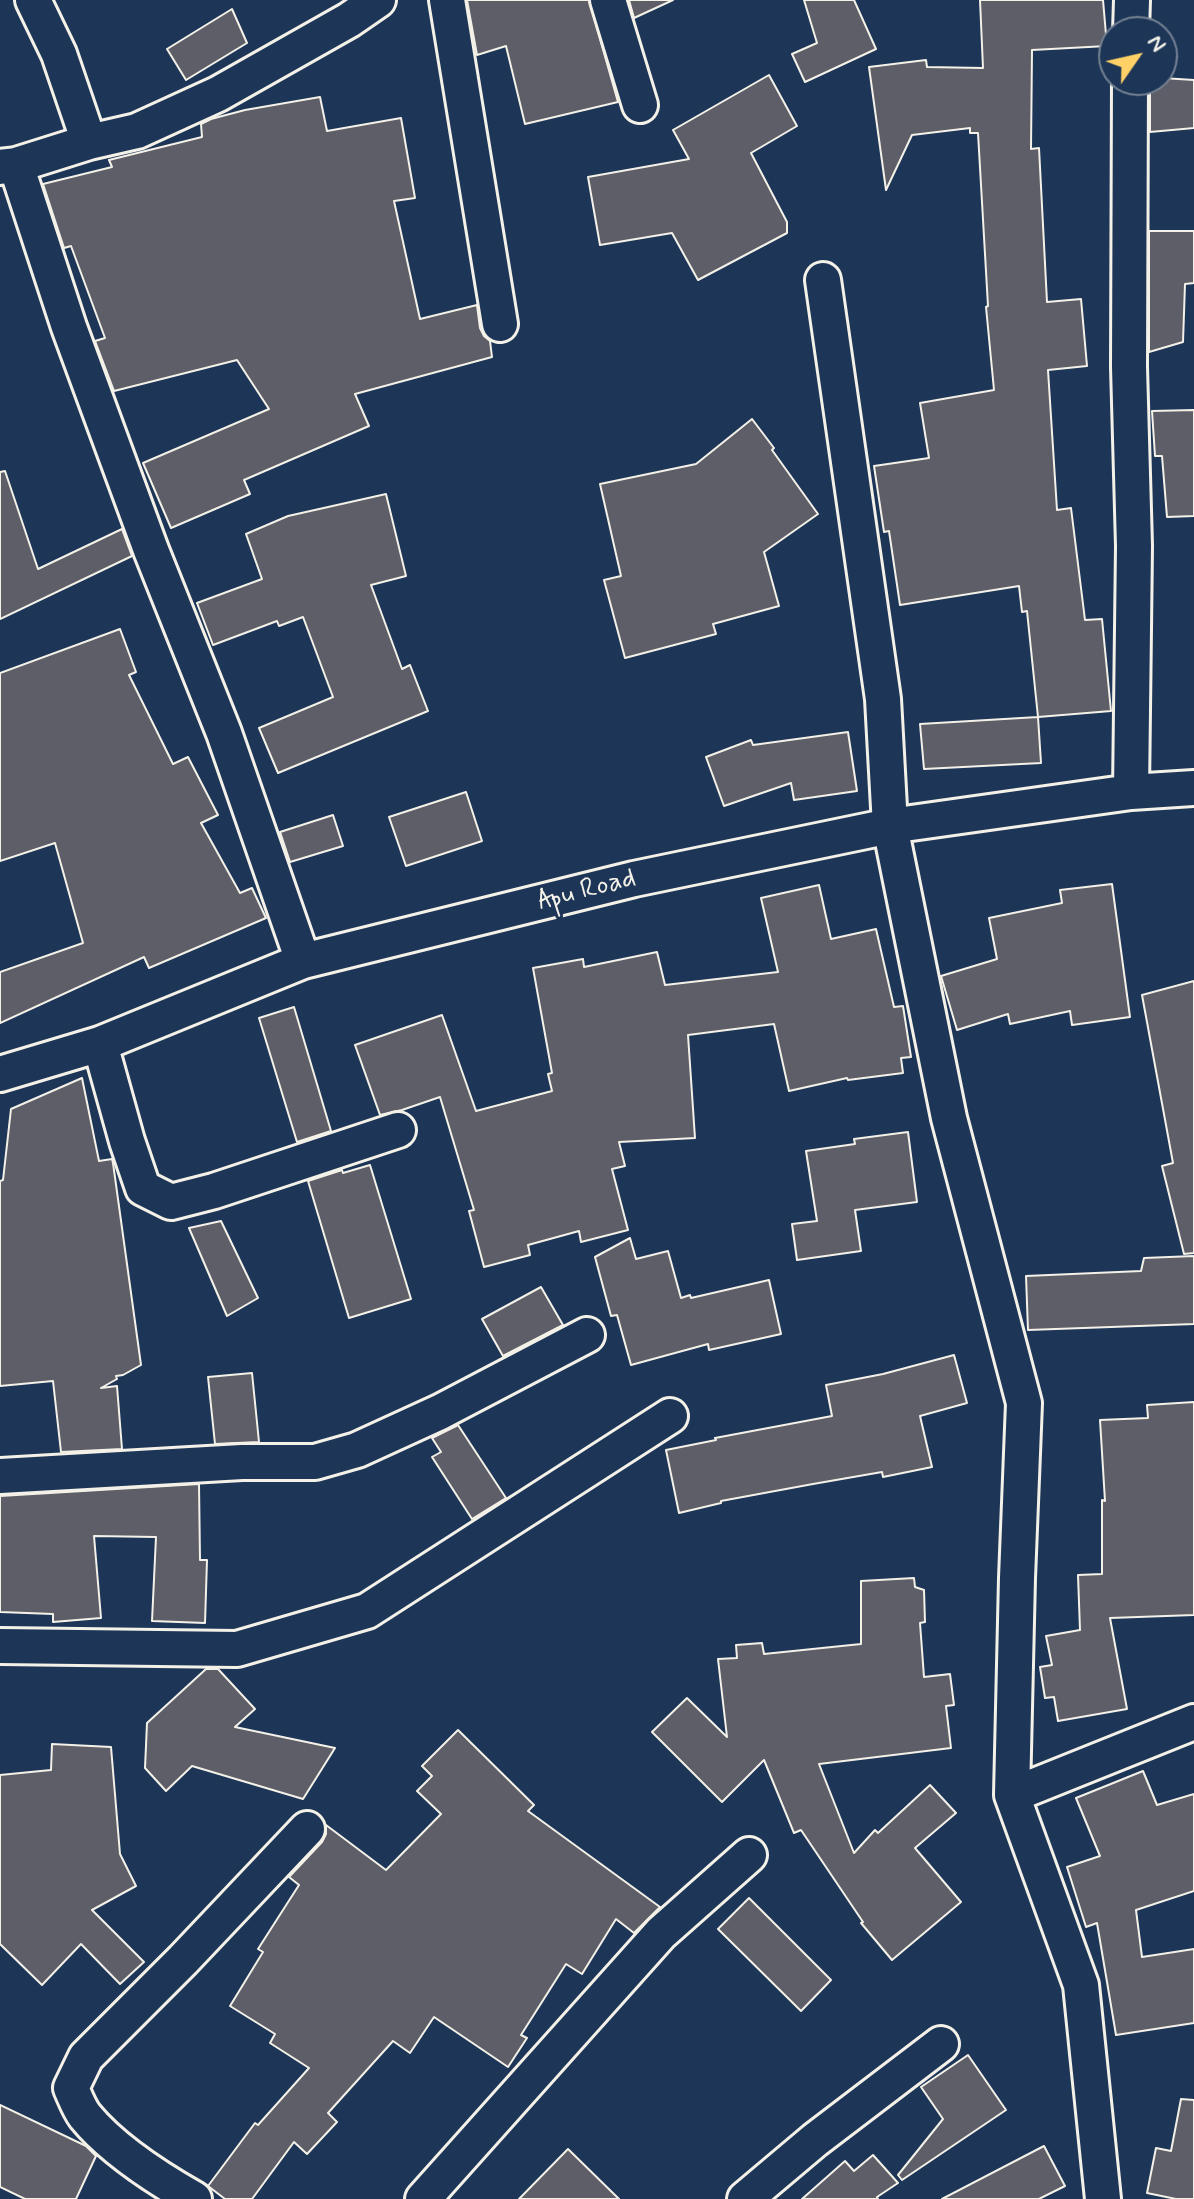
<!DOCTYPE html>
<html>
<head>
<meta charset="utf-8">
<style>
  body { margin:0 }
  #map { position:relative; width:1194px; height:2199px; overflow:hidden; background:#1d3557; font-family:Mynerve,sans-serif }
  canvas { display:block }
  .north { position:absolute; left:1098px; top:16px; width:80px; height:80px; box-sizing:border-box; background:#1d3557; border:2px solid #738091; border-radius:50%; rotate:56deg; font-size:22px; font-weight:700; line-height:32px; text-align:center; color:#f4f1e8 }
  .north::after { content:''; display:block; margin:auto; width:28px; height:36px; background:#ffd166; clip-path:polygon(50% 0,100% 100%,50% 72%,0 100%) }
</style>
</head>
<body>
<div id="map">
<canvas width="1194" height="2199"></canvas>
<div class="north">N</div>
</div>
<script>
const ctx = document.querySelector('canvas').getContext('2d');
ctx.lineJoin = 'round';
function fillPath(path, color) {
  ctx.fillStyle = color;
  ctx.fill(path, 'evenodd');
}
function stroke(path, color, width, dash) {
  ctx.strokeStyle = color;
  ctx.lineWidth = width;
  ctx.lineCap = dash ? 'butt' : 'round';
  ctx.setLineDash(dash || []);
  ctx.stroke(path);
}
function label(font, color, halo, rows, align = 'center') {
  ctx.font = font + ' Mynerve,sans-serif';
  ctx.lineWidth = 6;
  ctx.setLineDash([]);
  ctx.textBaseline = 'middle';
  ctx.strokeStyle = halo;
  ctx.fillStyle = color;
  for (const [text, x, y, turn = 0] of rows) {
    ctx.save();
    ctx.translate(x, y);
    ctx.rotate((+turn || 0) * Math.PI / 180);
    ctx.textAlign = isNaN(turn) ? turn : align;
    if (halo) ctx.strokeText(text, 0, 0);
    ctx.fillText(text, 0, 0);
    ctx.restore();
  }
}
const building = new Path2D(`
  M 467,0 L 589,0 L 618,102 L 525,124 L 506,46 L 477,55 Z
  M 629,0 L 673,0 L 634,18 Z
  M 804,0 L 854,0 L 876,49 L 805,82 L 792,54 L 817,43 Z
  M 980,0 L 1103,0 L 1107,46 L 1032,50 L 1031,149 L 1039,148 L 1047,302 L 1081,299 L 1087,366 L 1048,370 L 1057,510 L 1071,508 L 1085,620 L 1102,619 L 1111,711 L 1038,717 L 1027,611 L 1022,612 L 1019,586 L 900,605 L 889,531 L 884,532 L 874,466 L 929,458 L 920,403 L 994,390 L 986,307 L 988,306 L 978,133 L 970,133 L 970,128 L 912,135 L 886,190 L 869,67 L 926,60 L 927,67 L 983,68 Z
  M 232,9 L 247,43 L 186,80 L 167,49 Z
  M 769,75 L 797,126 L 751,153 L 787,222 L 787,233 L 698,280 L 672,233 L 600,245 L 588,177 L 689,159 L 673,130 Z
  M 1162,78 L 1194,80 L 1194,128 L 1150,132 L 1150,80 L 1162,80 Z
  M 320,97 L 327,131 L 401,118 L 415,198 L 394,201 L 420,319 L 477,305 L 480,328 L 484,336 L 490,341 L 492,357 L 355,394 L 369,426 L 244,480 L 250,494 L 171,528 L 143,463 L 269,409 L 237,360 L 114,391 L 95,341 L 105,338 L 71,246 L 64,248 L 43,184 L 112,167 L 109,160 L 202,137 L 201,124 L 211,119 L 245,110 Z
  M 1149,231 L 1194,231 L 1194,283 L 1185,284 L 1183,342 L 1149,352 Z
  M 1194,410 L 1194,516 L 1167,517 L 1162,456 L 1155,456 L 1152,411 Z
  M 752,419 L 774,448 L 772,450 L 818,514 L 764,552 L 779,606 L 713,624 L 716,634 L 625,658 L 604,580 L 621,576 L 600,484 L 696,464 Z
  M 5,471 L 38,569 L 122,529 L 132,556 L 0,619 L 0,472 Z
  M 386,494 L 406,576 L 371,585 L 402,669 L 410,665 L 428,711 L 278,773 L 259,728 L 333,697 L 303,617 L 279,626 L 277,621 L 213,645 L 197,603 L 262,579 L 246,534 L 288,516 Z
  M 120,629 L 136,672 L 129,675 L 173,764 L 188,757 L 218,815 L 201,823 L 240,893 L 252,888 L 266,918 L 149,968 L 144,957 L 0,1023 L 0,972 L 83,943 L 55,843 L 0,861 L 0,673 Z
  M 1038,717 L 1041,763 L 924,769 L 920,724 Z
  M 848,732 L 857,791 L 794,800 L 791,783 L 724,806 L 706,757 L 751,740 L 753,745 Z
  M 466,792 L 482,841 L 406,866 L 389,817 Z
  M 333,815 L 343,846 L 290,862 L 280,832 Z
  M 1112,884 L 1130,1017 L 1072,1025 L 1070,1011 L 1010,1024 L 1008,1014 L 957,1030 L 941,976 L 997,959 L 989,918 L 1062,903 L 1060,890 Z
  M 819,885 L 831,939 L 876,929 L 894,1007 L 903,1006 L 911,1057 L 901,1058 L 903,1073 L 848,1080 L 847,1078 L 789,1091 L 774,1024 L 688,1035 L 695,1138 L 619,1142 L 625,1166 L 612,1169 L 628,1230 L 581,1242 L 579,1231 L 528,1245 L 530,1255 L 484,1267 L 469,1211 L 474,1210 L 440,1097 L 402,1110 L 380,1115 L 355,1045 L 442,1015 L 476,1111 L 552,1091 L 548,1074 L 552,1073 L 533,968 L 583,959 L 584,967 L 657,952 L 665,985 L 778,972 L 761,898 Z
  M 1194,981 L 1194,1253 L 1184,1254 L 1162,1166 L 1173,1163 L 1142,995 Z
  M 294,1007 L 331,1131 L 297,1142 L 259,1018 Z
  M 82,1078 L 99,1161 L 112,1159 L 113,1163 L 141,1365 L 123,1375 L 116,1376 L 117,1379 L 101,1388 L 117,1386 L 122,1449 L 61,1452 L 53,1381 L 0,1386 L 0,1181 L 3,1180 L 11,1109 Z
  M 908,1132 L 917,1202 L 855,1210 L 861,1251 L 797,1260 L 792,1224 L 817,1221 L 806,1151 L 855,1144 L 854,1139 Z
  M 370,1165 L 411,1299 L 349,1318 L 308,1181 L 342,1170 L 343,1173 Z
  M 221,1221 L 258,1298 L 227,1316 L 189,1228 Z
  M 630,1238 L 636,1259 L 668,1251 L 681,1298 L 690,1295 L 691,1298 L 769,1280 L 781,1334 L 709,1350 L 708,1344 L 631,1365 L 617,1315 L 611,1316 L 595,1257 Z
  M 1194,1256 L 1194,1324 L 1028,1330 L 1026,1276 L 1141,1271 L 1144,1258 Z
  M 541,1287 L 563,1325 L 503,1356 L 482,1319 Z
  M 954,1355 L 967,1403 L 920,1416 L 932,1467 L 883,1477 L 882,1472 L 813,1484 L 721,1501 L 721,1503 L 679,1513 L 666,1450 L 716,1440 L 715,1438 L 832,1416 L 826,1385 L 883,1374 Z
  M 252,1373 L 259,1442 L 215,1444 L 208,1377 Z
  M 1194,1402 L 1194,1615 L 1110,1618 L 1127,1709 L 1058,1721 L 1054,1697 L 1045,1698 L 1040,1667 L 1052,1665 L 1046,1636 L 1080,1630 L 1078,1575 L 1102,1574 L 1102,1500 L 1105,1501 L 1100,1420 L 1148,1418 L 1147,1405 Z
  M 458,1425 L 506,1498 L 472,1519 L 432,1457 L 441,1452 L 432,1438 Z
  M 199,1484 L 200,1560 L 207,1560 L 205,1623 L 152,1621 L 156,1537 L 94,1536 L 101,1618 L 53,1622 L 53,1614 L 0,1612 L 0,1496 Z
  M 914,1578 L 915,1587 L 924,1590 L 925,1622 L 920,1623 L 924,1677 L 950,1674 L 954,1705 L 946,1706 L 951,1748 L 819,1764 L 854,1853 L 875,1830 L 878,1833 L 930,1785 L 956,1813 L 915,1848 L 961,1902 L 892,1960 L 861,1923 L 863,1922 L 801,1830 L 794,1833 L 764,1760 L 722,1802 L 652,1732 L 687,1698 L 727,1737 L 718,1659 L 737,1658 L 736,1645 L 762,1643 L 764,1654 L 861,1644 L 861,1581 Z
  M 206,1669 L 218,1669 L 255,1709 L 235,1727 L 335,1748 L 303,1799 L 192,1766 L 166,1791 L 145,1768 L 147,1723 Z
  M 458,1730 L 534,1805 L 528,1811 L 660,1907 L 634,1933 L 616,1919 L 582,1974 L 566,1964 L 521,2035 L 527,2038 L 508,2067 L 434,2017 L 410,2053 L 393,2041 L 328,2113 L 337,2122 L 307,2154 L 294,2142 L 252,2199 L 225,2199 L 208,2186 L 255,2123 L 258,2125 L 309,2068 L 270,2043 L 275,2034 L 230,2006 L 263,1952 L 258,1949 L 299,1885 L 289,1877 L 322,1842 L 326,1834 L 326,1825 L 386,1870 L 441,1814 L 417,1791 L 432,1776 L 422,1766 Z
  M 52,1744 L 111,1747 L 120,1854 L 136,1886 L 92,1910 L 144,1962 L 120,1984 L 81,1944 L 42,1985 L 0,1944 L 0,1775 L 51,1770 Z
  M 1143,1771 L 1157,1805 L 1194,1794 L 1194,1891 L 1136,1910 L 1142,1957 L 1194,1949 L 1194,2023 L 1116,2035 L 1097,1923 L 1086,1927 L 1067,1867 L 1100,1856 L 1076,1798 Z
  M 749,1898 L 831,1980 L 801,2011 L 718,1929 Z
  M 968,2055 L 1006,2110 L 902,2180 L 898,2175 L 943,2119 L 921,2087 Z
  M 1181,2099 L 1194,2100 L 1194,2199 L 1176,2199 L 1147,2193 L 1156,2148 L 1171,2151 Z
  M 0,2105 L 86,2146 L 96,2156 L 76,2199 L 25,2199 L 0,2187 Z
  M 1044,2146 L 1065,2186 L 1039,2199 L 942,2199 Z
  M 568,2149 L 619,2199 L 519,2199 Z
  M 873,2155 L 898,2183 L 877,2197 L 878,2199 L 802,2199 L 845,2161 L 854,2171 Z`);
const minor = new Path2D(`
  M 33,0 L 59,54 L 89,142
  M 447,0 L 500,324
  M 608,0 L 640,105
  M 1131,32 L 1132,0
  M 1130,80 L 1129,367 L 1134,546 L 1131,792
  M 16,165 L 69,327 L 151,550 L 224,733 L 303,961
  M 0,167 L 16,165 L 89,142 L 137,131 L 218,94 L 349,20 L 378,0
  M 823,280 L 883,699 L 890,826 L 949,1118 L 1024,1403 L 1017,1578 L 1012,1795 L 1081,1985 L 1103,2199
  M 100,1044 L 127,1141 L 143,1188 L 171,1202 L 214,1191 L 398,1130
  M 0,1074 L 100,1044 L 303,961 L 634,879 L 890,826 L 1131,792 L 1194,788
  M 0,1476 L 242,1462 L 315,1462 L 357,1450 L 440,1412 L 587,1335
  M 0,1646 L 237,1649 L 367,1611 L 670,1416
  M 1012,1795 L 1194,1722
  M 194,2199 C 157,2178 112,2149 85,2116 C 79,2108 75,2097 71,2088 L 86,2057 L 183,1960 L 307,1829
  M 423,2199 L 661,1933 L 749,1855
  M 745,2199 L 815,2140 L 941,2044`);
const streetNames = [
  ["Apu Road",587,891,-14]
];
fillPath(building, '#5d5e67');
stroke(building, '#f4f1e8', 2);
stroke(minor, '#f4f1e8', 40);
stroke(minor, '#1d3557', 34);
label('28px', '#f4f1e8', '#1d3557', streetNames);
</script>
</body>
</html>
